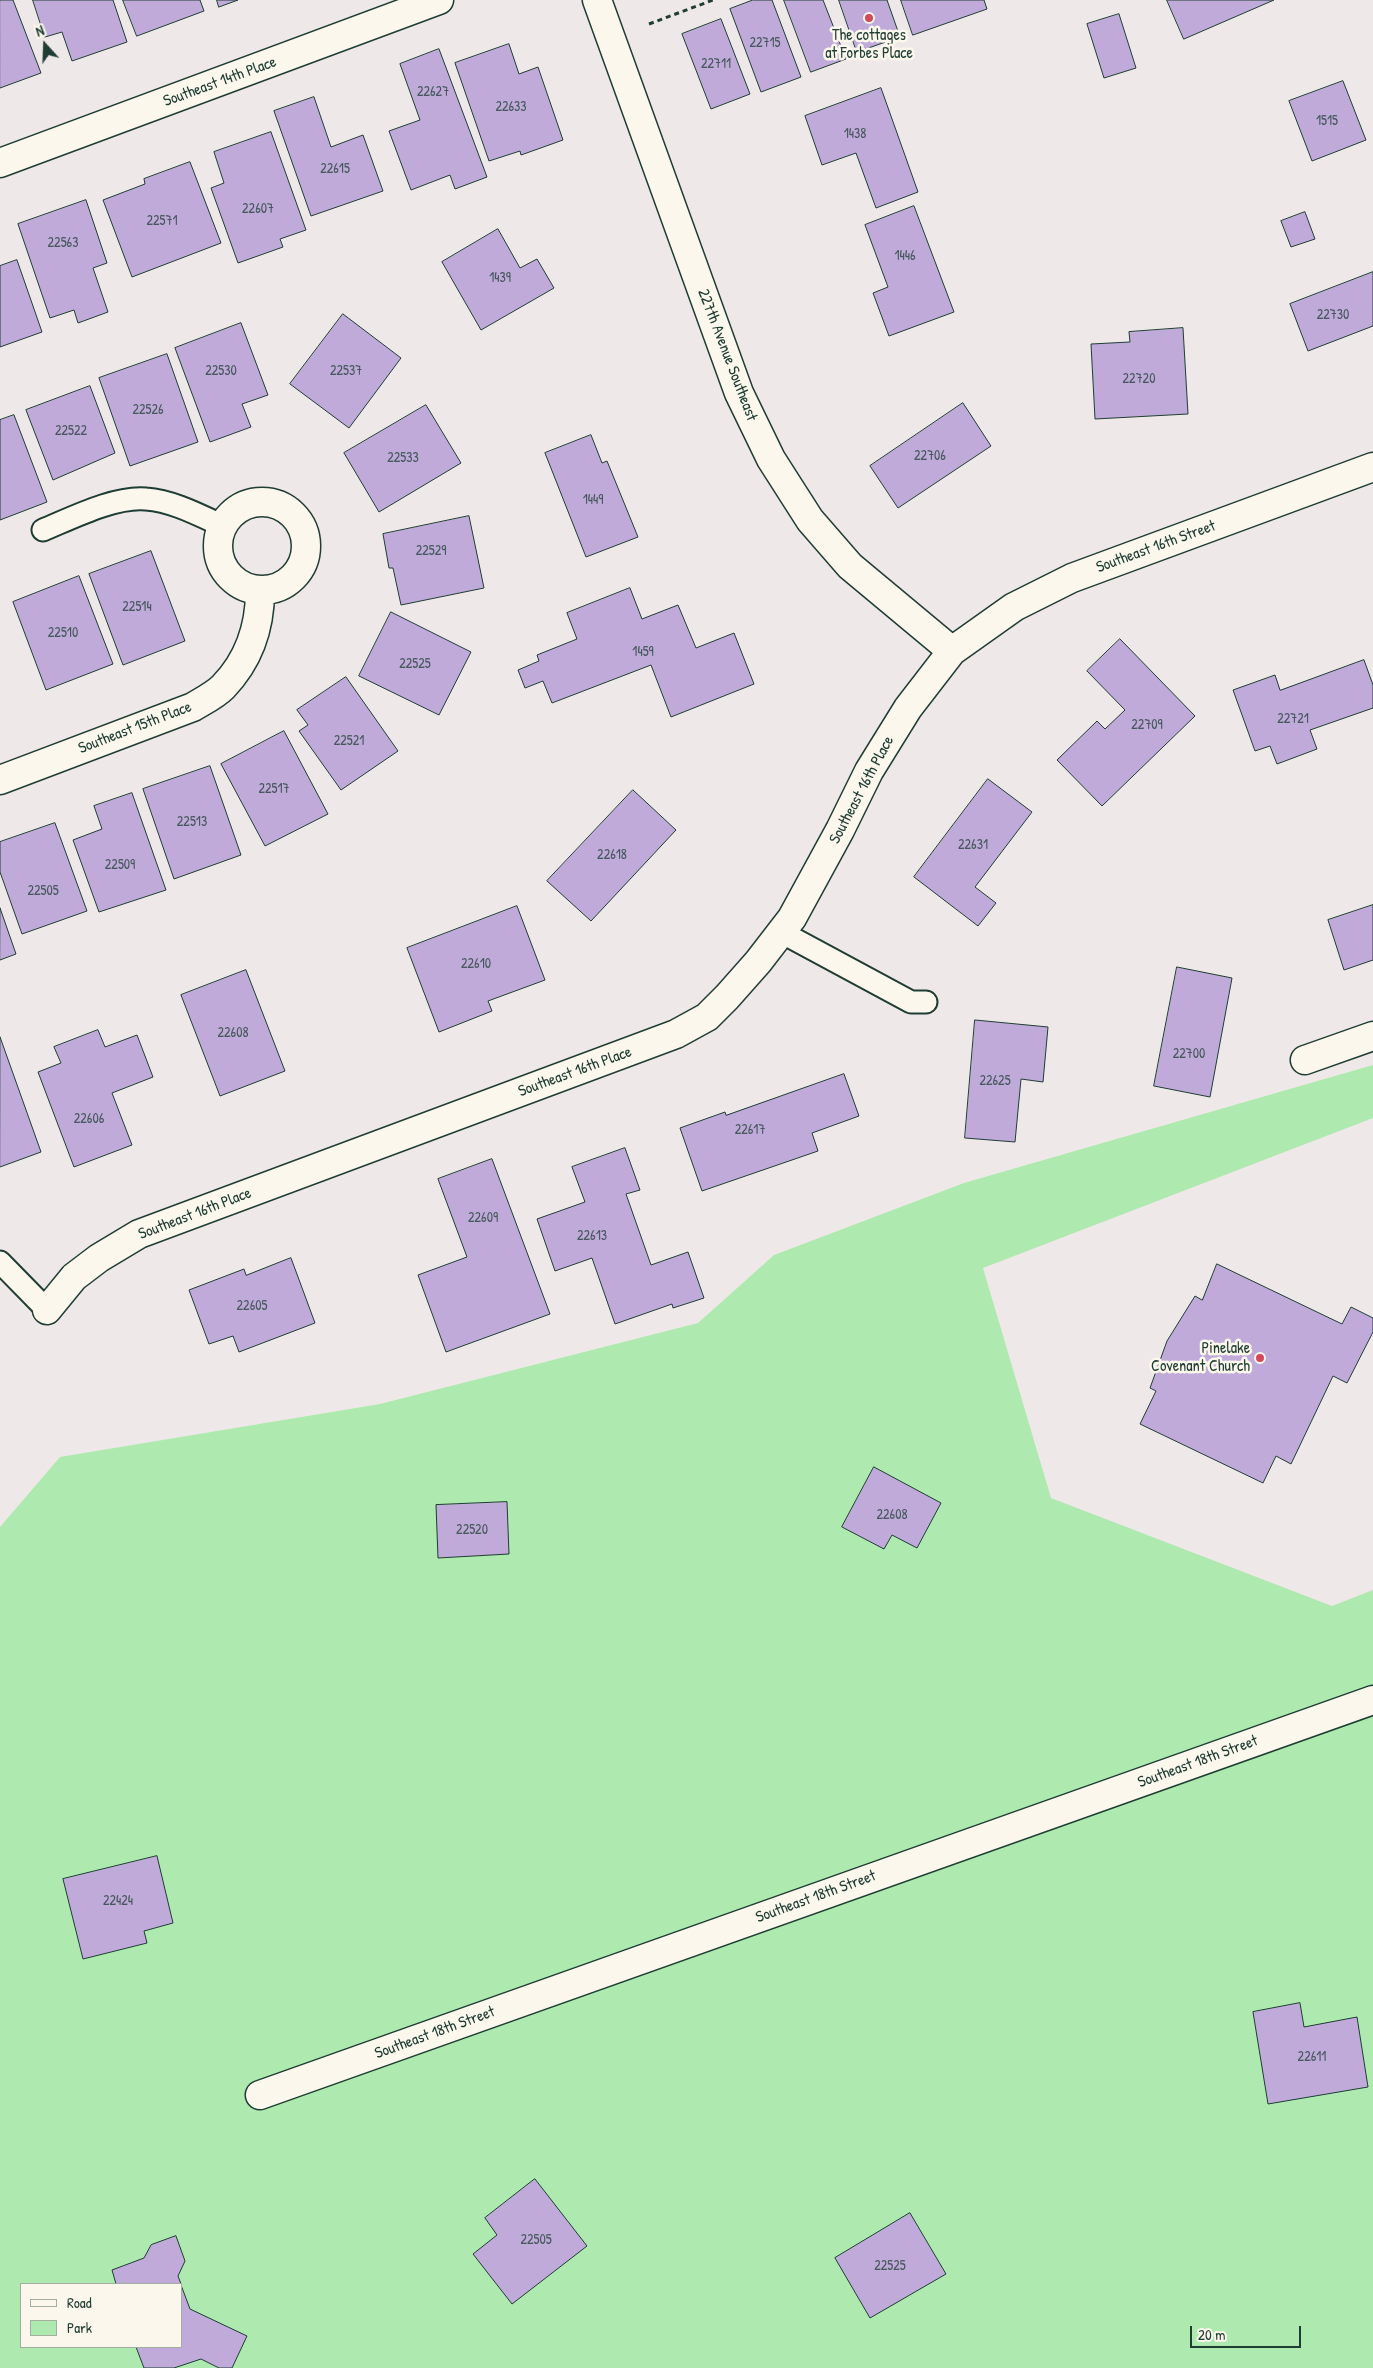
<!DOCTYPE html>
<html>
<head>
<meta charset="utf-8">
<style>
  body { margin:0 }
  #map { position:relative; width:1373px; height:2368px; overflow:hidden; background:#efe8e8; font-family:"Patrick Hand",sans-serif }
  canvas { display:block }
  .legend { position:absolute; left:20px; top:2283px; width:162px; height:65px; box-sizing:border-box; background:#fbf7ec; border:1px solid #a3ada2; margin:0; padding:6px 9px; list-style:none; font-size:15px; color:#1f3d34 }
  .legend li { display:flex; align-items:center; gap:10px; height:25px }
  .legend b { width:25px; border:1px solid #a3ada2 }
  .north { position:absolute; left:20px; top:20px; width:50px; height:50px; -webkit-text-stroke:4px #fbf7ec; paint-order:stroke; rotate:340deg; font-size:14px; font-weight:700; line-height:20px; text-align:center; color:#1f3d34 }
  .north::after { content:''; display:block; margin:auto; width:18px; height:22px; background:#1f3d34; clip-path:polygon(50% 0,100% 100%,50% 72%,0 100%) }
  .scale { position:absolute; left:1190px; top:2326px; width:111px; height:22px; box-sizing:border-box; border:2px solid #1f3d34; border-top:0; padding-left:6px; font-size:15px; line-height:18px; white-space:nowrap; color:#1f3d34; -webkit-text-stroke:4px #fbf7ec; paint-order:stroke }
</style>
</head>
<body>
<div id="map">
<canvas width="1373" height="2368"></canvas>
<ul class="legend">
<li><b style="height:6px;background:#fbf7ec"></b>Road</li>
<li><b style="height:14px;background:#aeeaaf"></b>Park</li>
</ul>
<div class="north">N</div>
<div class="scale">20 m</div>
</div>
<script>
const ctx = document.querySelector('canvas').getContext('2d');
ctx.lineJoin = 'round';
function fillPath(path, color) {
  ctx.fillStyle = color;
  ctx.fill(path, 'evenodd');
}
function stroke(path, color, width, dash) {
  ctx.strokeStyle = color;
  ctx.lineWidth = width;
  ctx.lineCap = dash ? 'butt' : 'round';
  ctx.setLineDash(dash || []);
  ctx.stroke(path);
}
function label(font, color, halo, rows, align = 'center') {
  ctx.font = font + ' "Patrick Hand",sans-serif';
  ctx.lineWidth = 5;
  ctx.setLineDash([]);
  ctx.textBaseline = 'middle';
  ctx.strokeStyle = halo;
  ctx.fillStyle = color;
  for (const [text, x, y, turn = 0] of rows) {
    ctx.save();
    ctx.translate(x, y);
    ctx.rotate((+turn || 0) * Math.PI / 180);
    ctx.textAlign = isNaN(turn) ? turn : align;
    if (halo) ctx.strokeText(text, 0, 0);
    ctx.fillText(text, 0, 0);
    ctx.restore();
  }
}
const green = new Path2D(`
  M 1373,1065 L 1373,1118 L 983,1268 L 1051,1498 L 1332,1606 L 1373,1590 L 1373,2368 L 0,2368 L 0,1527 L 60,1457 L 380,1404 L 698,1323 L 774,1255 L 964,1183 ZM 21,2284 L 181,2284 L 181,2347 L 21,2347 Z`);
const building = new Path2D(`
  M 0,0 L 13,0 L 41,73 L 0,88 Z
  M 33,0 L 113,0 L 127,42 L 72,61 L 62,32 L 45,37 Z
  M 123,0 L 200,0 L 204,11 L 137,36 Z
  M 217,0 L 238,0 L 219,7 Z
  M 753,0 L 772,0 L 801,77 L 761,92 L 730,9 Z
  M 784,0 L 823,0 L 846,59 L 811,72 Z
  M 839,0 L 887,0 L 900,37 L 857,52 Z
  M 901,0 L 984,0 L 987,9 L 913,35 Z
  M 1167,0 L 1274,0 L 1184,39 Z
  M 1119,14 L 1136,68 L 1104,78 L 1087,24 Z
  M 721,19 L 750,94 L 711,109 L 682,34 Z
  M 509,44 L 519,74 L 538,67 L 563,140 L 521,155 L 520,151 L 489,161 L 455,63 Z
  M 439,49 L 487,177 L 455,189 L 450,175 L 411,190 L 389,131 L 420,120 L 400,64 Z
  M 1343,81 L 1366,140 L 1312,161 L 1289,101 Z
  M 881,88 L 918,192 L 876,208 L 856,153 L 822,165 L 805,116 Z
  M 314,97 L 331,147 L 363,135 L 383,191 L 311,216 L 274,111 Z
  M 271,132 L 306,230 L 280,239 L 283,247 L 238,263 L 211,188 L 224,183 L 214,152 Z
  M 190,162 L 221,243 L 132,277 L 103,200 L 145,184 L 144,179 Z
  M 86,200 L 107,263 L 93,268 L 108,312 L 78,323 L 74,310 L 50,318 L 18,224 Z
  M 914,206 L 954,312 L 889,336 L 873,293 L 888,287 L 865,225 Z
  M 1305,212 L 1315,239 L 1291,247 L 1281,221 Z
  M 498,229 L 520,268 L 537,259 L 554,288 L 481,330 L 442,262 Z
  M 17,260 L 42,332 L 0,347 L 0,266 Z
  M 1373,272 L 1373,326 L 1308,351 L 1290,304 Z
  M 343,314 L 401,358 L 349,428 L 290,384 Z
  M 241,323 L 268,395 L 242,404 L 251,427 L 210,442 L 175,348 Z
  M 1183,328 L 1188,414 L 1095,419 L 1091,344 L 1130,342 L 1129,332 Z
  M 167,354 L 198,442 L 130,466 L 99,378 Z
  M 90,386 L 115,453 L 53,480 L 26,410 Z
  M 963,403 L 991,446 L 898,508 L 870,466 Z
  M 426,405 L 461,463 L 379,512 L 344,453 Z
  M 14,415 L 47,502 L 0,520 L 0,420 Z
  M 591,435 L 602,463 L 607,461 L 638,537 L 586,557 L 545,453 Z
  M 469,516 L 484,588 L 401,605 L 393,568 L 389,568 L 383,534 Z
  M 151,551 L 185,641 L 123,665 L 89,574 Z
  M 79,576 L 113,664 L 46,690 L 13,602 Z
  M 630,588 L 642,619 L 678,605 L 696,648 L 734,633 L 754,684 L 671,717 L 651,665 L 552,703 L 543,681 L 525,688 L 518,670 L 539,661 L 537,655 L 577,639 L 567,613 Z
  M 391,612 L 471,652 L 439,715 L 359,676 Z
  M 1120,639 L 1195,716 L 1102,806 L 1057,760 L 1097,721 L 1105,729 L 1125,710 L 1087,671 Z
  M 1364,660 L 1373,685 L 1373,708 L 1310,730 L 1317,749 L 1277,764 L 1270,746 L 1255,751 L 1233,690 L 1275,675 L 1280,690 Z
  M 346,677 L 398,751 L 341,790 L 299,731 L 308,725 L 297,710 Z
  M 284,731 L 328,814 L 265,846 L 221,764 Z
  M 210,766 L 241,855 L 174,879 L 143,789 Z
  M 988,779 L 1032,812 L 975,887 L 996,903 L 978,926 L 914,877 Z
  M 633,790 L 676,830 L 591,921 L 547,881 Z
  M 132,793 L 166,890 L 99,912 L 73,840 L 102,829 L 94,806 Z
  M 55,823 L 87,911 L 22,934 L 0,872 L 0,842 Z
  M 1373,905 L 1373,960 L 1344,970 L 1328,920 Z
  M 517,906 L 545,980 L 488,1001 L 492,1011 L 439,1032 L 407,948 Z
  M 0,908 L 16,954 L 0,960 Z
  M 1177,967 L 1232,978 L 1210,1097 L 1154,1086 Z
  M 246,970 L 285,1071 L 220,1096 L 181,995 Z
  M 975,1020 L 1048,1027 L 1043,1082 L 1021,1079 L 1015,1142 L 965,1138 Z
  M 98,1030 L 105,1047 L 137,1035 L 153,1077 L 112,1093 L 132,1145 L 74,1167 L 38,1072 L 61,1063 L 54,1047 Z
  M 0,1037 L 41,1152 L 0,1167 Z
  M 844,1074 L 859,1116 L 812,1133 L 818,1151 L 702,1191 L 680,1128 L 725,1112 L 726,1115 Z
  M 625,1148 L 640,1190 L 626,1194 L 651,1265 L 688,1252 L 704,1298 L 673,1308 L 672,1304 L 615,1324 L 592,1258 L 555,1271 L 537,1219 L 585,1202 L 572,1167 Z
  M 492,1159 L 550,1314 L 446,1352 L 418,1275 L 467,1257 L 438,1179 Z
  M 291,1258 L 315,1323 L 239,1352 L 233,1336 L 209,1344 L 189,1290 L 244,1269 L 246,1275 Z
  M 1217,1264 L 1342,1324 L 1351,1307 L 1373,1318 L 1373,1332 L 1347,1383 L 1333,1376 L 1291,1464 L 1276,1456 L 1263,1483 L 1140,1424 L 1156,1391 L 1150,1388 L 1167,1341 L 1195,1296 L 1202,1300 Z
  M 874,1467 L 941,1503 L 917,1548 L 892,1535 L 884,1549 L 842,1527 Z
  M 507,1502 L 509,1554 L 438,1558 L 436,1505 Z
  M 157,1856 L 173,1923 L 144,1931 L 147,1943 L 83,1959 L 63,1879 Z
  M 1300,2003 L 1304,2027 L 1357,2017 L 1368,2087 L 1268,2104 L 1253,2012 Z
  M 535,2179 L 587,2246 L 512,2304 L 473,2254 L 497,2235 L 485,2218 Z
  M 910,2213 L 946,2274 L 870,2318 L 835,2258 Z
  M 176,2236 L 185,2261 L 178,2276 L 181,2284 L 116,2284 L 112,2270 L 144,2258 L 151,2245 Z
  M 181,2285 L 190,2309 L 247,2336 L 232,2368 L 219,2368 L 201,2359 L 174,2368 L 144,2368 L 136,2347 L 181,2347 Z`);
const path = new Path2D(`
  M 649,24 L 713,0`);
const service = new Path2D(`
  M 43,530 C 72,518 115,496 146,499 C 173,501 199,515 223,526
  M 781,932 L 911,1002 L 926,1002
  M 0,1262 L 47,1310`);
const minor = new Path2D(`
  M 597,0 L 739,393 L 771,459 L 810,520 L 850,566 L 952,651
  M 0,163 L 439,0
  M218 546a44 44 0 1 1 88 0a44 44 0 1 1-88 0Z
  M 0,780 L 193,707 C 203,701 215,695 223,687 C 249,660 260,628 260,591
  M 1305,1060 L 1373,1036
  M 47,1310 L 74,1277 L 99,1258 L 139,1234 L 676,1034 L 707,1017 L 727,997 L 758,962 L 792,918 L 840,830 L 869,771 L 908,708 L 952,651 L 1014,607 L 1072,578 L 1373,467
  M 260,2095 L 1373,1700`);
const markers = [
  [869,18,5,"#d1495b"],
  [1260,1358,5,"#d1495b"]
];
const numberNames = [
  ["22715",765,43],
  ["22711",716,64],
  ["22627",433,92],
  ["22633",511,107],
  ["1515",1327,121],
  ["1438",855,134],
  ["22615",335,169],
  ["22607",258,209],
  ["22571",162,221],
  ["22563",63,243],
  ["1446",905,256],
  ["1439",500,278],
  ["22730",1333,315],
  ["22530",221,371],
  ["22537",346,371],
  ["22720",1139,379],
  ["22526",148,410],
  ["22522",71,431],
  ["22706",930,456],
  ["22533",403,458],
  ["1449",593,500],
  ["22529",431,551],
  ["22514",137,607],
  ["22510",63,633],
  ["1459",643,652],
  ["22525",415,664],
  ["22721",1293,719],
  ["22709",1147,725],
  ["22521",349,741],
  ["22517",274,789],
  ["22513",192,822],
  ["22631",973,845],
  ["22618",612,855],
  ["22509",120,865],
  ["22505",43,891],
  ["22610",476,964],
  ["22608",233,1033],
  ["22700",1189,1054],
  ["22625",995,1081],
  ["22606",89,1119],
  ["22617",750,1130],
  ["22609",483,1218],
  ["22613",592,1236],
  ["22605",252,1306],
  ["22608",892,1515],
  ["22520",472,1530],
  ["22424",118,1901],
  ["22611",1312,2057],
  ["22505",536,2240],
  ["22525",890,2266]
];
const poiNames = [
  ["The cottages",869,36],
  ["at Forbes Place",869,54],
  ["Pinelake",1250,1349,"right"],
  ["Covenant Church",1250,1367,"right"]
];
const streetNames = [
  ["Southeast 14th Place",220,82,-20],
  ["227th Avenue Southeast",727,355,69],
  ["Southeast 16th Street",1156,547,-20],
  ["Southeast 15th Place",135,728,-21],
  ["Southeast 16th Place",862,790,-62],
  ["Southeast 16th Place",575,1072,-20],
  ["Southeast 16th Place",195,1214,-21],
  ["Southeast 18th Street",1198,1762,-20],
  ["Southeast 18th Street",816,1897,-20],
  ["Southeast 18th Street",435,2033,-20]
];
fillPath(green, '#aeeaaf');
fillPath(building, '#bfaad9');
stroke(building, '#1f3d34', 1);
stroke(service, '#1f3d34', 25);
stroke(minor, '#1f3d34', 31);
stroke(path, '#1f3d34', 3, [5, 4]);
stroke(service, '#fbf7ec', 21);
stroke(minor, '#fbf7ec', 28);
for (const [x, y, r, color] of markers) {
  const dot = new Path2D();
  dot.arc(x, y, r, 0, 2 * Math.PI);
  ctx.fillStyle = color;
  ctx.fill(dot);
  stroke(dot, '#fbf7ec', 2);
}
label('14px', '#47585d', null, numberNames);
label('16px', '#1f3d34', '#fbf7ec', poiNames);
label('16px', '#1f3d34', '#fbf7ec', streetNames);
</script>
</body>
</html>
